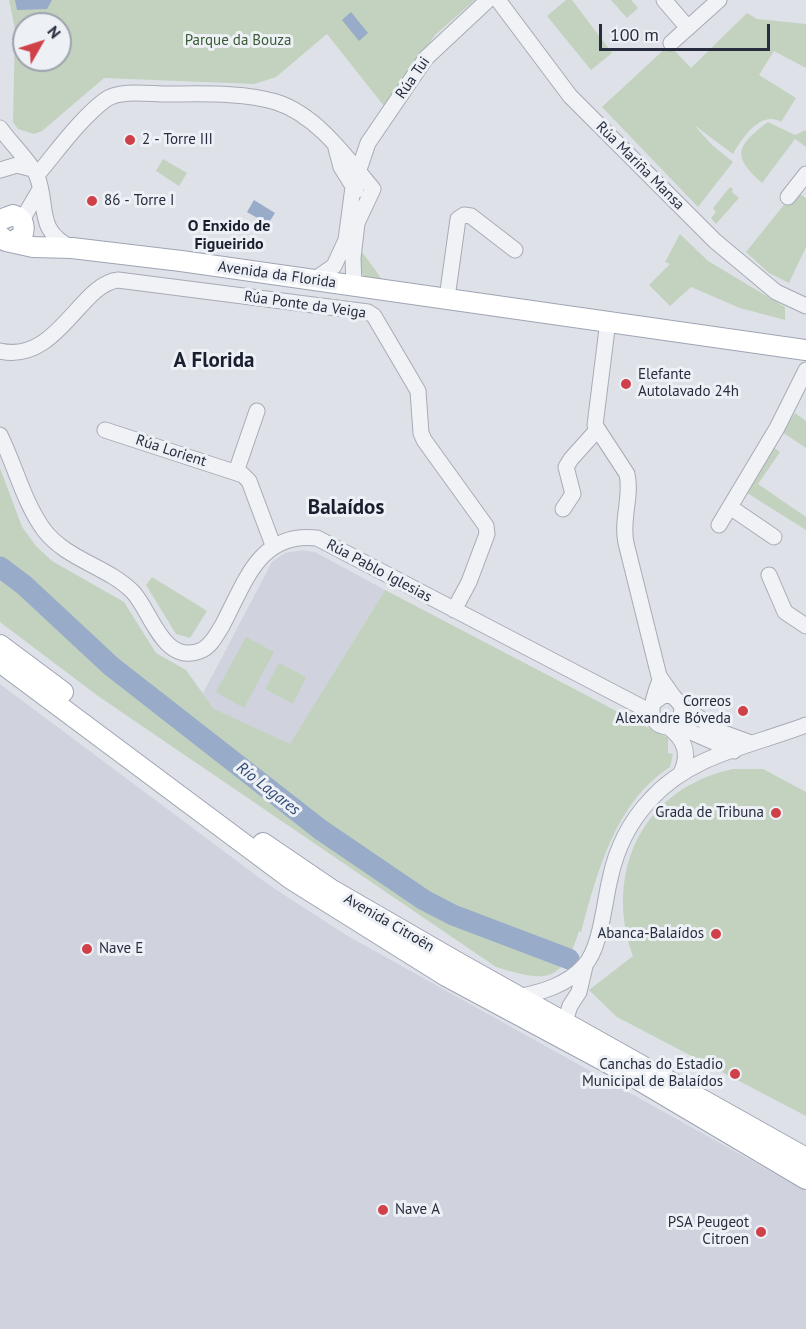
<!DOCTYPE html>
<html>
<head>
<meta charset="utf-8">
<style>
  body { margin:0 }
  #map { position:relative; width:806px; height:1329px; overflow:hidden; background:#dee1e8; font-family:"PT Sans",sans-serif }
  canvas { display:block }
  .north { position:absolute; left:12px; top:12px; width:60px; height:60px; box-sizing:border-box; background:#edf0f5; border:2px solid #9ea2ac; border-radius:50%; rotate:51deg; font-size:16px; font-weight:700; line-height:24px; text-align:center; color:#272d3e }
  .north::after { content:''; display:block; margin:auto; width:21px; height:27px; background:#d04049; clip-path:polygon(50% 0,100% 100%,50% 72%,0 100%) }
  .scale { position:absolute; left:599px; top:24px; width:171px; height:27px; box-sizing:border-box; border:3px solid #272d3e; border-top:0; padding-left:8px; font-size:18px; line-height:21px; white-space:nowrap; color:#272d3e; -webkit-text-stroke:4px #edf0f5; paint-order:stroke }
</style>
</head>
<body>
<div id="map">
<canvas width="806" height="1329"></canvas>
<div class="north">N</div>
<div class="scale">100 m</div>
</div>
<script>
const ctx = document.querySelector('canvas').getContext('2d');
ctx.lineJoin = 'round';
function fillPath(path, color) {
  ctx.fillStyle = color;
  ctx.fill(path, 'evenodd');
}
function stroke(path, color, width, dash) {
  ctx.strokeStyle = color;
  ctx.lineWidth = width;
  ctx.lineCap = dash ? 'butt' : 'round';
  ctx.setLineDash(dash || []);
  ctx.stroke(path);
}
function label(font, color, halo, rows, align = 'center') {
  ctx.font = font + ' "PT Sans",sans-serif';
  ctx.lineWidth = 6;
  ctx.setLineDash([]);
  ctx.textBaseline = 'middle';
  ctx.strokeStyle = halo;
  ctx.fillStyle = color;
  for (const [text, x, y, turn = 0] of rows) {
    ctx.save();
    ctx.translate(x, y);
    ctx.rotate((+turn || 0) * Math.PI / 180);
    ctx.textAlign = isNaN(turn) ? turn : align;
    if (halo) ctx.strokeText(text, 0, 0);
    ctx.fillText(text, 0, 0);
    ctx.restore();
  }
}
const built = new Path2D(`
  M 302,550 L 315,552 L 385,590 L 280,761 L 218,715 L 203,693 L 272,562 L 285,553 Z
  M 0,684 L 269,885 L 346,935 L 806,1191 L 806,1329 L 0,1329 Z`);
const green = new Path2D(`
  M 9,0 L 475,0 L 435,35 L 384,106 L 327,34 L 276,77 L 254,84 L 104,78 L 42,131 L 34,134 L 18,129 L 13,122 L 15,29 ZM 24,24 L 60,24 L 60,60 L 24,60 Z
  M 566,0 L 572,0 L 612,53 L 591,70 L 547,16 Z
  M 611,0 L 631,0 L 638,8 L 627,18 Z
  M 747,13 L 757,19 L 806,24 L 806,68 L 774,51 L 759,75 L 796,98 L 781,122 C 761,110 742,138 733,154 L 694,125 L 712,145 L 733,162 L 698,207 L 602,107 L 669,45 L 691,68 Z
  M 768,122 L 795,135 L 806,130 L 806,147 L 795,139 L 762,183 C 733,157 734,147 768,122 Z
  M 163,159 L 187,173 L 179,186 L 156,171 Z
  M 730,187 L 733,189 L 732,192 L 739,198 L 716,224 L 711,218 L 716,212 L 713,208 Z
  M 795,191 L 806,198 L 806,247 L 789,283 L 769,273 L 746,252 Z
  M 680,234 L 708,261 L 785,307 L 785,320 L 740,308 L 691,287 L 670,306 L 649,285 L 670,264 L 665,262 Z
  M 359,249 C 362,251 382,279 383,282 L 365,278 L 361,271 Z
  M 795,413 L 806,421 L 806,448 L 782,432 Z
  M 773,447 L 780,452 L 758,484 L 806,517 L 806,530 L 744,491 Z
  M 0,468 L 22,527 L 36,546 L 52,561 L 124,602 L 156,653 L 186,670 L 214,709 L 290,744 L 385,590 L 668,738 L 668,753 L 673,754 L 670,767 C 616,801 597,872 581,932 L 579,931 C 561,986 544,981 496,967 L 98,696 L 0,622 Z
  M 152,577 L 207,611 L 190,638 L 176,634 L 146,585 Z
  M 246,637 L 274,652 L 244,708 L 216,692 Z
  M 279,663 L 306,677 L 293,704 L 265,689 Z
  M 733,769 L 763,769 L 806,792 L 806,1116 L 617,1017 L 589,990 L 633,956 C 603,872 643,788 733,769 Z`);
const water = new Path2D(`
  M 15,0 L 52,0 L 47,9 L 17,10 Z
  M 351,12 L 368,33 L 359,41 L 342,20 Z
  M 254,200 L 275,213 L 268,224 L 247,212 Z`);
const river = new Path2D(`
  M 0,567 L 24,585 L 111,666 L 321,830 L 424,900 L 453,915 L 569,959`);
const minor = new Path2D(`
  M 498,0 L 570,96 L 715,241 L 776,292 L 806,306
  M 664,0 L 688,28
  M 671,43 L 719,0
  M 0,128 C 9,141 33,165 37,176 C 49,207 35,230 72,248
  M 336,148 L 341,167 L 356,191
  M 0,170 L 17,165 L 32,169
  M 37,175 C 58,150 79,120 105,100 C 120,89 149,94 167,94 C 202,94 243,92 276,102 C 317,115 347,158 373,189 L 357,223 L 353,258 L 354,286
  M 788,197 L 806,174
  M 22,220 L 39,191
  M 314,280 L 334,266 L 346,240 L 353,187 L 368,143 L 426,58 L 488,0
  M 447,298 L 458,219 L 464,215 L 471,216 L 515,250
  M 608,321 L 595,425 L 627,474 C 632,497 621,520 626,543 L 659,676 L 673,696
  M 0,351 C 57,364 80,284 118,280 L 368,312 L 374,316 L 418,391 L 421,433 L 424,440 L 486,526 L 487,534 L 469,582 L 454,610
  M 105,430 L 243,475 L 249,481 L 273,545
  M 0,435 C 15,465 24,503 44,530 C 67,560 107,566 133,592 C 152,613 164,667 202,650 C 212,645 216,635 222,626 C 245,583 259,531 317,538 L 651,712
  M 236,472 L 257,411
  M 730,507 L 774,537
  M 563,509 L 573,494 L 566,467 L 571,459 L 597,430
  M 719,525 L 777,428 L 806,370
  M 769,575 L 785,612 L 806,626
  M 653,703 L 664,695 L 673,696 L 682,706 L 681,719 L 668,727 C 642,725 654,696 660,680
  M 682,706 L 718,731 L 751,743
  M 675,725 L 734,751
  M 668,727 C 685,739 690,754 681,773
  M 518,997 C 542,992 567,985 584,966 C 601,948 604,903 610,879 C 616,850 630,821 651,799 C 692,754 752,746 806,725
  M 561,1033 L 570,1006 L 579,992 L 585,966`);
const major = new Path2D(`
  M 0,220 L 13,215 C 23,218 26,226 22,236 L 12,242
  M 0,236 L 6,241 L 33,247 L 72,248 L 181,261 L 806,350
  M 0,645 L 63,692
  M 0,662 L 291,879 L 446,976 L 627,1073 L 806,1179
  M 263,843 L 332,890 L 455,961 L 806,1158`);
const markers = [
  [130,140,6,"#d04049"],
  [92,201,6,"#d04049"],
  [626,384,6,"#d04049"],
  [743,711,6,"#d04049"],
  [776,813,6,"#d04049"],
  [716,934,6,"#d04049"],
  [87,949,6,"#d04049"],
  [735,1074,6,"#d04049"],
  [383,1210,6,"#d04049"],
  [761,1232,6,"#d04049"]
];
const parkNames = [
  ["Parque da Bouza",238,41]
];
const streetNames = [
  ["Rúa Tui",413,78,-55],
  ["Rúa Mariña Mansa",640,166,45],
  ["Avenida da Florida",277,275,8],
  ["Rúa Ponte da Veiga",305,305,8],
  ["Rúa Lorient",171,451,18],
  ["Rúa Pablo Iglesias",379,571,28],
  ["Avenida Citroën",389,923,30]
];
const poiNames = [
  ["2 - Torre III",142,140],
  ["86 - Torre I",104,201],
  ["Elefante",638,375],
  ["Autolavado 24h",638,392],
  ["Correos",731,702,"right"],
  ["Alexandre Bóveda",731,719,"right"],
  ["Grada de Tribuna",764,813,"right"],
  ["Abanca-Balaídos",704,934,"right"],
  ["Nave E",99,949],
  ["Canchas do Estadio",723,1065,"right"],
  ["Municipal de Balaídos",723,1082,"right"],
  ["Nave A",395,1210],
  ["PSA Peugeot",749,1223,"right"],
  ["Citroen",749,1240,"right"]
];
const neighbourhoodNames = [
  ["O Enxido de",229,226],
  ["Figueirido",229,244]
];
const waterNames = [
  ["Río Lagares",268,789,38]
];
const districtNames = [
  ["A Florida",214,361],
  ["Balaídos",346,508]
];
fillPath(built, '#d0d3dd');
fillPath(green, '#c2d2bf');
fillPath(water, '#98abc9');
stroke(river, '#98abc9', 21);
stroke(minor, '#a7abb5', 17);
stroke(major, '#9da4b3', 22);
stroke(minor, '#f0f2f6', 15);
stroke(major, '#fff', 20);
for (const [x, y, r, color] of markers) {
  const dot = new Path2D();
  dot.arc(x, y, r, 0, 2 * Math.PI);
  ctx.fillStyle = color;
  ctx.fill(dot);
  stroke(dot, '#edf0f5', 2);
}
label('15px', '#385a34', '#edf0f5', parkNames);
label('15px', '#272d3e', '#edf0f5', streetNames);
label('15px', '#272d3e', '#edf0f5', poiNames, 'left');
label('bold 16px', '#191f2f', '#edf0f5', neighbourhoodNames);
label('italic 16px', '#304873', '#edf0f5', waterNames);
label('bold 21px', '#191f2f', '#edf0f5', districtNames);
</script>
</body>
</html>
